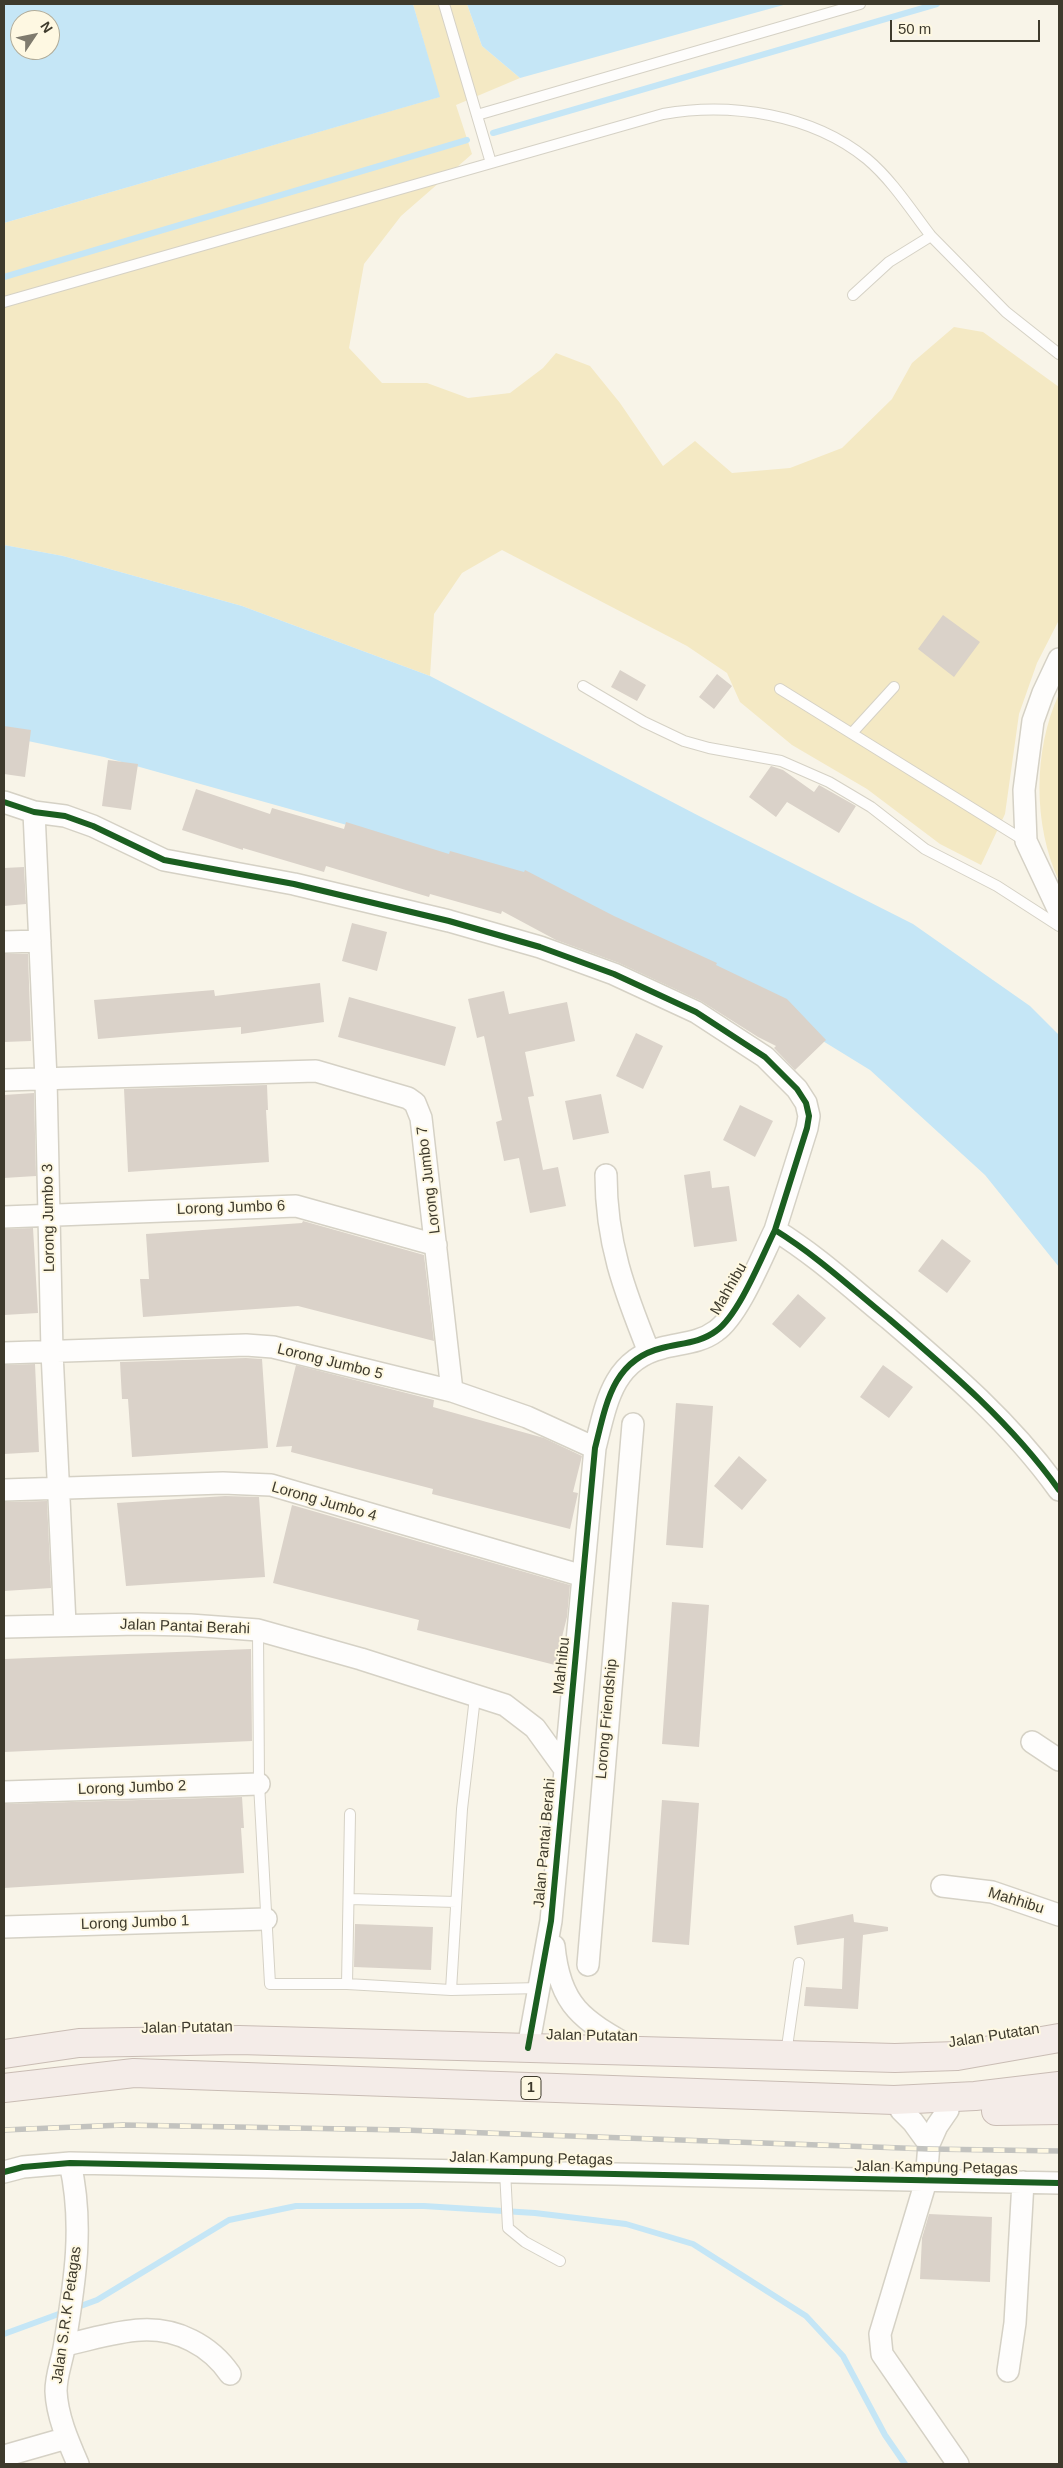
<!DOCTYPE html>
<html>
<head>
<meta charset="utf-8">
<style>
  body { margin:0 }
  #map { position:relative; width:1063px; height:2468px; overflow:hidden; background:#f8f4e8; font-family:Arial,sans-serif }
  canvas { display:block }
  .frame { position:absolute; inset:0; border:5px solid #3e3a2c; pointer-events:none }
  .north { position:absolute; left:10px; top:10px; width:50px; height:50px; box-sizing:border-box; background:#fef8e2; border:1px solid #b1ac99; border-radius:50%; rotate:56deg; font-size:14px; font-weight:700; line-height:20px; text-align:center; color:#3e3a2c }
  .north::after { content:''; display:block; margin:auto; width:18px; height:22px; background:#7f7b6e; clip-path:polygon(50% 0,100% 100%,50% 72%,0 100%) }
  .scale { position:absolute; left:890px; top:20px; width:150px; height:22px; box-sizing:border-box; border:2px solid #3e3a2c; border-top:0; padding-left:6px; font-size:15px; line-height:18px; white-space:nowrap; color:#3e3a2c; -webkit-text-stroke:4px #fef8e2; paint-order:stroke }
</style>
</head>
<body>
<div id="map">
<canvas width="1063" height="2468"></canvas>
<div class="frame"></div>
<div class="north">N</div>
<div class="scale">50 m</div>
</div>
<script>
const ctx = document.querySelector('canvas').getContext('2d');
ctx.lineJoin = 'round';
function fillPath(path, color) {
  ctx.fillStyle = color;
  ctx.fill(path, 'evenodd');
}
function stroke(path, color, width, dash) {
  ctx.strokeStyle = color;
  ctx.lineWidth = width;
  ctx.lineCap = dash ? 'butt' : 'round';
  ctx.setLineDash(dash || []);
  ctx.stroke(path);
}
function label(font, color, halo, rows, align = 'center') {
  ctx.font = font + ' Arial,sans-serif';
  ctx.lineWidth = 4;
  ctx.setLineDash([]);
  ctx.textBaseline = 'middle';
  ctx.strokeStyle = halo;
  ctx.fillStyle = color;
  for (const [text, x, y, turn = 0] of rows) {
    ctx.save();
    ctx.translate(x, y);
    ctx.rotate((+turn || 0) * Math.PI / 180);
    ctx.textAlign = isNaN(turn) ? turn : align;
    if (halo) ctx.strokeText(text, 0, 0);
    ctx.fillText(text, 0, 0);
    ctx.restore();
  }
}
const green = new Path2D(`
  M 413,4 L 467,4 L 482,46 L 520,78 L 456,105 L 472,154 L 401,216 L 364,264 L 349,348 L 382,383 L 427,383 L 468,398 L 510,393 L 543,368 L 556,353 L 590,366 L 620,403 L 663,466 L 695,441 L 732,473 L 790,468 L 842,448 L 892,399 L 912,363 L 954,327 L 983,332 L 1059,387 L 1059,620 L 1037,663 L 1019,714 L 1005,814 L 981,865 L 940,844 L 867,789 L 792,745 L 740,702 L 727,673 L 687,646 L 502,550 L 462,573 L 434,614 L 430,676 L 242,606 L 63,556 L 4,545 L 4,223 L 439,97 Z
  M 1059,694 L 1059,881 C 1033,825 1033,750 1059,694 Z`);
const water = new Path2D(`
  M 4,4 L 413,4 L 440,97 L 4,223 ZM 20,20 L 50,20 L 50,50 L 20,50 Z
  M 467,4 L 787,4 L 520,78 L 482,46 Z
  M 4,545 L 63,556 L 242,606 L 430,676 L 701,817 L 913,924 L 1030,1006 L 1059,1035 L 1059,1267 L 985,1175 L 870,1070 L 688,958 L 379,834 L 104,757 L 4,736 Z`);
const stream = new Path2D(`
  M 493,133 L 937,4
  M 4,277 L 467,140
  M 4,2334 L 97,2300 L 229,2220 L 296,2206 L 424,2206 L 535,2213 L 626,2224 L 693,2244 L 806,2316 L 843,2356 L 885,2435 L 905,2464`);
const building = new Path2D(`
  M 943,615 L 980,642 L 954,677 L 918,649 Z
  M 620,670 L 646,685 L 637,701 L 611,687 Z
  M 717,674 L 732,686 L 714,709 L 699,697 Z
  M 4,726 L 31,730 L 25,777 L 4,774 Z
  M 108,760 L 138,764 L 131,810 L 102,806 Z
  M 771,766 L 783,770 L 814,792 L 819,785 L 856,806 L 839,833 L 787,802 L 776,817 L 749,797 Z
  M 196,789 L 270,814 L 272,808 L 344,829 L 346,822 L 449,854 L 450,851 L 524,872 L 525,870 L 614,916 L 717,963 L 716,965 L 787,999 L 826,1040 L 795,1070 L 774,1048 L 776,1046 L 758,1037 L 701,1001 L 619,963 L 556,940 L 502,911 L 501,914 L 430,894 L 429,897 L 326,866 L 324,872 L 243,848 L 243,850 L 182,830 Z
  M 24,867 L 26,904 L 4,906 L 4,868 Z
  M 352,923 L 387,932 L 377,971 L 342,961 Z
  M 4,954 L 28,954 L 31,1041 L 4,1042 Z
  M 320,983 L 324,1022 L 241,1034 L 241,1027 L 98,1039 L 94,1000 L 214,990 L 215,996 Z
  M 504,991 L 509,1014 L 567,1002 L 575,1041 L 525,1052 L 534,1096 L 528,1097 L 543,1170 L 558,1167 L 566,1206 L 530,1213 L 519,1158 L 504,1161 L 496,1122 L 502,1120 L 484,1036 L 477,1038 L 468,999 Z
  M 349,997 L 456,1027 L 445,1066 L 338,1037 Z
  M 636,1033 L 663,1046 L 643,1089 L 616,1076 Z
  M 267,1085 L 268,1110 L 266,1110 L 269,1162 L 128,1172 L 124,1089 Z
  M 34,1093 L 36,1176 L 4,1178 L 4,1095 Z
  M 601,1094 L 609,1133 L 573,1140 L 565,1101 Z
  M 740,1105 L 773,1121 L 755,1157 L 723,1140 Z
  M 710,1171 L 712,1188 L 729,1186 L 737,1241 L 694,1247 L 684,1175 Z
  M 303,1221 L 424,1255 L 434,1341 L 298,1306 L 143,1317 L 140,1279 L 149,1279 L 146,1234 L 302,1223 Z
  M 33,1228 L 38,1313 L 4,1315 L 4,1229 Z
  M 942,1239 L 971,1261 L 947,1293 L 918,1271 Z
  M 798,1294 L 826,1318 L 800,1348 L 772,1324 Z
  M 246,1358 L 262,1359 L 268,1448 L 132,1457 L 128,1399 L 122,1399 L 120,1362 Z
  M 35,1364 L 39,1452 L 4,1454 L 4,1365 Z
  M 296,1365 L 434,1400 L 433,1407 L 544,1438 L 582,1456 L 573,1492 L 578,1493 L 570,1529 L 432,1494 L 433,1489 L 291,1452 L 292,1446 L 276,1447 Z
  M 883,1365 L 913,1387 L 889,1418 L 860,1397 Z
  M 676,1403 L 713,1406 L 703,1548 L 666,1545 Z
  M 739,1456 L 767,1480 L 742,1510 L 714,1486 Z
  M 225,1496 L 259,1497 L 265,1577 L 126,1586 L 117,1503 Z
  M 47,1501 L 51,1588 L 4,1591 L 4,1502 Z
  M 292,1505 L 570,1585 L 567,1617 L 555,1665 L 417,1630 L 419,1620 L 273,1583 Z
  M 672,1602 L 709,1605 L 699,1747 L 662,1744 Z
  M 251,1649 L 252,1741 L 4,1752 L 4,1659 Z
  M 242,1797 L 244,1828 L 241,1828 L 244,1873 L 4,1888 L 4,1804 Z
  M 662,1800 L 699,1803 L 689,1945 L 652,1942 Z
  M 853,1914 L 854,1922 L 888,1927 L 888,1931 L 863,1935 L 858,2009 L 804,2006 L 806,1987 L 842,1989 L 844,1938 L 797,1945 L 794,1926 Z
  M 355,1924 L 433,1927 L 431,1970 L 354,1967 Z
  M 929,2214 L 992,2217 L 990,2282 L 920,2279 L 922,2238 Z`);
const service = new Path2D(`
  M 444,4 L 491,163
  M 477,115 L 860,4
  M 853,295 L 889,262 L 931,236 L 1006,312 L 1059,354
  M 4,302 L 663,114 C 731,102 812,114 867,159 C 892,180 911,210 931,236
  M 583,686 L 644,722 L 684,741 L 709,748 L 781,761 L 829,782 L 871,807 L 925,849 L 997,886 L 1059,926
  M 780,689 L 1025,841
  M 852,733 L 894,687
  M 258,1630 L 259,1784 L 270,1984 L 347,1984 L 451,1990 L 540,1988
  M 350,1899 L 456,1902
  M 347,1984 L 350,1814
  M 451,1990 L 462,1809 L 475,1697
  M 786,2054 L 799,1963
  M 505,2171 L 508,2228 L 525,2242 L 560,2261`);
const minor = new Path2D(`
  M 1059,659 L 1043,693 L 1033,721 L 1024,790 L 1026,841 L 1059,911
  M 4,802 L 34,812 L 65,816 L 93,826 L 164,860 L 294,884 L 449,921 L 540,947 L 614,974 L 696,1012 L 765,1057 L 797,1089 L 806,1103 L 809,1116 L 807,1128 L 775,1230
  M 34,812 L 46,1079 L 52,1352 L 65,1624
  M 4,942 L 40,941
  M 4,1080 L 316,1071 L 408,1098 L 415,1103 L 421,1118 L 452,1391
  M 606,1175 C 606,1242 624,1290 649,1352
  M 4,1217 L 296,1206 L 436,1245
  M 4,1353 L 246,1345 L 273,1347 L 452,1391 L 527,1417 L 595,1448
  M 4,1490 L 223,1483 L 271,1485 L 583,1576
  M 4,1627 L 138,1624 L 190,1625 L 258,1630 L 361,1659 L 505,1705 L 535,1728 L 564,1768
  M 1032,1742 L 1059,1760
  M 4,1792 L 259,1784
  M 942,1886 L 992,1892 L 1059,1915
  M 4,1927 L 266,1919
  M 554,1946 C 560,2009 585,2021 636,2050
  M 588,1965 L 633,1424
  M 528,2048 L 551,1921 L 595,1448 C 606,1405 612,1360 662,1348 C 681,1343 700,1343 716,1331 C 739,1315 762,1256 775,1230 C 817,1256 850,1287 888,1318 C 950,1371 1011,1423 1059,1490
  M 901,2110 L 913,2122 L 929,2144
  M 948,2110 L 937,2126 L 929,2144 L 926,2181 L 880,2334 L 882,2354 L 958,2464
  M 70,2163 C 84,2224 75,2281 65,2342 C 63,2359 56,2374 56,2391 C 57,2416 68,2441 78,2464
  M 4,2172 L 23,2167 L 70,2163 L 1059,2183
  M 65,2345 C 89,2340 116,2331 141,2330 C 177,2328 210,2345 230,2374
  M 1008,2371 L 1015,2323 L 1023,2182
  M 4,2456 L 67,2438`);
const trunk = new Path2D(`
  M 4,2054 L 79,2043 L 239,2040 L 895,2058 L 957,2056 L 1059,2038
  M 4,2088 L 134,2073 L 894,2100 L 975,2096 L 1059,2086
  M 996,2111 L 1059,2110`);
const rail = new Path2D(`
  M 4,2130 L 123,2125 L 404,2130 L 929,2149 L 1059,2151`);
const cycleway = new Path2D(`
  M 4,802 L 34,812 L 65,816 L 93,826 L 164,860 L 294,884 L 449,921 L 540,947 L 614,974 L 696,1012 L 765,1057 L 797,1089 L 806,1103 L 809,1116 L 807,1128 L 775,1230
  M 528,2048 L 551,1921 L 595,1448 C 606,1405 612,1360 662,1348 C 681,1343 700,1343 716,1331 C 739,1315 762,1256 775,1230 C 817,1256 850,1287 888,1318 C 950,1371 1011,1423 1059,1490
  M 4,2172 L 23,2167 L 70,2163 L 1059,2183`);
const shields = [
  [531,2088,20]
];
const shieldNames = [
  ["1",531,2088]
];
const streetNames = [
  ["Lorong Jumbo 7",429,1180,-97],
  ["Lorong Jumbo 6",231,1208,-2],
  ["Lorong Jumbo 3",49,1218,-91],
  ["Mahhibu",729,1289,-60],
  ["Lorong Jumbo 5",330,1362,14],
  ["Lorong Jumbo 4",324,1502,16],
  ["Jalan Pantai Berahi",185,1627,2],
  ["Mahhibu",562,1666,-84],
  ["Lorong Friendship",607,1719,-85],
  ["Lorong Jumbo 2",132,1788,-2],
  ["Jalan Pantai Berahi",545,1843,-85],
  ["Mahhibu",1016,1901,17],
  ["Lorong Jumbo 1",135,1923,-2],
  ["Jalan Putatan",187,2028,-1],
  ["Jalan Putatan",592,2036,1],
  ["Jalan Putatan",994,2036,-9],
  ["Jalan Kampung Petagas",531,2159,1],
  ["Jalan Kampung Petagas",936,2168,1],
  ["Jalan S.R.K Petagas",67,2315,-82]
];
fillPath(green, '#f4e9c4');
fillPath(water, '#c5e6f6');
stroke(stream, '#c5e6f6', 6);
fillPath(building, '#dad2c9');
stroke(service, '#d5d1c5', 12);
stroke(minor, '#d5d1c5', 24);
stroke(trunk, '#c9bcb4', 30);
stroke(service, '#fefdfc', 10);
stroke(minor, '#fefdfc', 21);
stroke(trunk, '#f4ece8', 28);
stroke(rail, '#c3c3bf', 5.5);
stroke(rail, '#fef8e2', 4, [11]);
stroke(cycleway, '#1b5e20', 6);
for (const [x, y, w] of shields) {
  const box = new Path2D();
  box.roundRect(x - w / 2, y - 11.5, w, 23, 4);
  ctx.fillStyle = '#fef8e2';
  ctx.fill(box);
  stroke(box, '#3e3a2c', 1);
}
label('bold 14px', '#3e3a2c', null, shieldNames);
label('15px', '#3e3a2c', '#fef8e2', streetNames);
</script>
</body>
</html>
